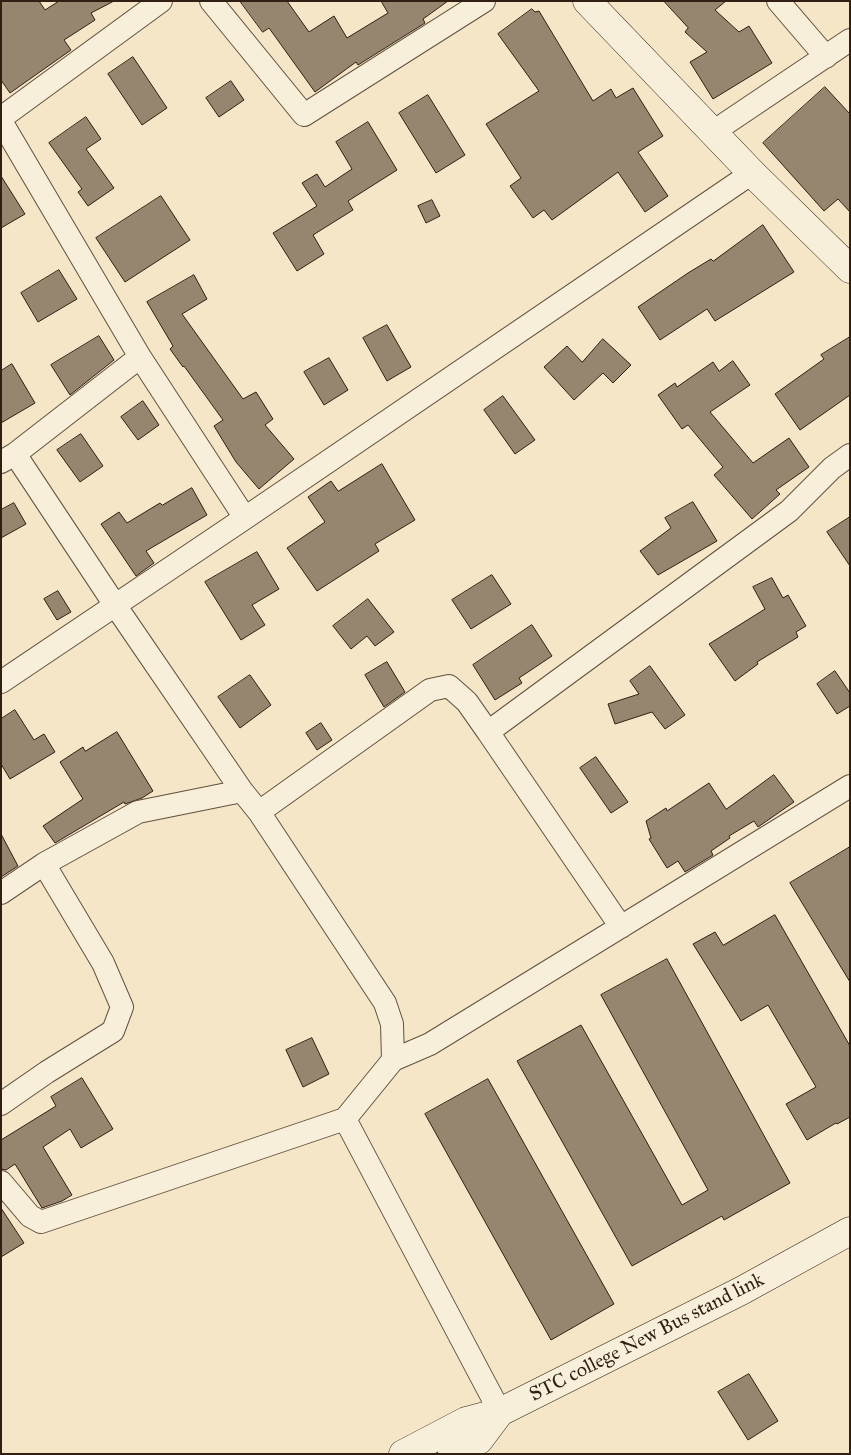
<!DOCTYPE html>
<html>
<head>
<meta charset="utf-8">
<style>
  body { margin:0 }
  #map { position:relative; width:851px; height:1455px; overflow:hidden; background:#f4e6c7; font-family:"IM FELL Great Primer",serif }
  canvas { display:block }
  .frame { position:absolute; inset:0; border:2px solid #301f12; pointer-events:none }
</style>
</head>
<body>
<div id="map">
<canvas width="851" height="1455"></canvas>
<div class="frame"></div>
</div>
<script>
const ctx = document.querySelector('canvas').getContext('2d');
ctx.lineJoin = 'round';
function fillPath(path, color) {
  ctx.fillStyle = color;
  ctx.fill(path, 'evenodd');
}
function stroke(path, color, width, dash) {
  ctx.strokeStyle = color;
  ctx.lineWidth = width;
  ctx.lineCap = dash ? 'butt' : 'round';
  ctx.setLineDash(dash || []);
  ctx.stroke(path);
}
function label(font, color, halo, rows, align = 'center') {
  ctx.font = font + ' "IM FELL Great Primer",serif';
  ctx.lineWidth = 4.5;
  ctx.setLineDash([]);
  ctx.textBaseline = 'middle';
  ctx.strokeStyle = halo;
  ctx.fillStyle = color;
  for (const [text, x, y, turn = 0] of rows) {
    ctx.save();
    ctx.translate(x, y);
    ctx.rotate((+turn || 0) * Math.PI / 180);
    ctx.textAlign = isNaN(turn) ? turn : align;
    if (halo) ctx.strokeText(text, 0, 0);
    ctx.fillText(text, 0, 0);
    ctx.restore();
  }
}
const building = new Path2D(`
  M 1,1 L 39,1 L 45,10 L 59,1 L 114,1 L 91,13 L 95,20 L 64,40 L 71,50 L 10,93 L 1,80 Z
  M 240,1 L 287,1 L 309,32 L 334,16 L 347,38 L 388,13 L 381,1 L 448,1 L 423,19 L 425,23 L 358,65 L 356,62 L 315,92 L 269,28 L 263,32 Z
  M 664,1 L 726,1 L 715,10 L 739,32 L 749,26 L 772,63 L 713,99 L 690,62 L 707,52 L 685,32 L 688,28 Z
  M 532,9 L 535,12 L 539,11 L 593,101 L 611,89 L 616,98 L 633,88 L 663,136 L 638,152 L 668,196 L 645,212 L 618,172 L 552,220 L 544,210 L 533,218 L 510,186 L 521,178 L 486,124 L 539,91 L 498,34 Z
  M 133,57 L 167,108 L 142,125 L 108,74 Z
  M 231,81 L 244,100 L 219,117 L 206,98 Z
  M 825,87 L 850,114 L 850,212 L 838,199 L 824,211 L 763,143 Z
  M 428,95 L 465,155 L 436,173 L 399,113 Z
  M 86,117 L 101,139 L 86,149 L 114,188 L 88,206 L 78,192 L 82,189 L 49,143 Z
  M 368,122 L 397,170 L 348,201 L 353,210 L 313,235 L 324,254 L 297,271 L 273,233 L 317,206 L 302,183 L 317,174 L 325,187 L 352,169 L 336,142 Z
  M 1,176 L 25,214 L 1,228 Z
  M 161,196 L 190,240 L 125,282 L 96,238 Z
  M 432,200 L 440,216 L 426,223 L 418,206 Z
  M 763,225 L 794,272 L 715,321 L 707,309 L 660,340 L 638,307 L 688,273 L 711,259 L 713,261 Z
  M 59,270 L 77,299 L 38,322 L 21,293 Z
  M 194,275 L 207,299 L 182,314 L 243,399 L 256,392 L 273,419 L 265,425 L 294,459 L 259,489 L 236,462 L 214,426 L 223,420 L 184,366 L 183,367 L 170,349 L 173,346 L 147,302 Z
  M 387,325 L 411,367 L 387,381 L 363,338 Z
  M 99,336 L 114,360 L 70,395 L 51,365 Z
  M 850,337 L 850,395 L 800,430 L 775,394 L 824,359 L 821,355 Z
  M 603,339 L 631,365 L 613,383 L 603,373 L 574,400 L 544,367 L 567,346 L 582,362 Z
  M 329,358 L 348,390 L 324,405 L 304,372 Z
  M 733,361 L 750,385 L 710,412 L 753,463 L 789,438 L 809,467 L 776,490 L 780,494 L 752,519 L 714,475 L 723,467 L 688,425 L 682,429 L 658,395 L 675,383 L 677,387 L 713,362 L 719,371 Z
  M 12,364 L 35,403 L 1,423 L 1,371 Z
  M 503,396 L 535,440 L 515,454 L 484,410 Z
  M 143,401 L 159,425 L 138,440 L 121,417 Z
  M 81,434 L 103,466 L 80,482 L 57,450 Z
  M 382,464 L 415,520 L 375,544 L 379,551 L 317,591 L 287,548 L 325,522 L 308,497 L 331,481 L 338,491 Z
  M 192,488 L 207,515 L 146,551 L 154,563 L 136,576 L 101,524 L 119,512 L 127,523 L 160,503 L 162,505 Z
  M 693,502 L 717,541 L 658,575 L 640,551 L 671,528 L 665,518 Z
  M 14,503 L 26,524 L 1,538 L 1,510 Z
  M 850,517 L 850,566 L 827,532 Z
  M 257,552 L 279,589 L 252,605 L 265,625 L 241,640 L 205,582 Z
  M 492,575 L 511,604 L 471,629 L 452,600 Z
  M 772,578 L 783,598 L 788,595 L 806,626 L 796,632 L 798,637 L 757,662 L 758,664 L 735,681 L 709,644 L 765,609 L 753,587 Z
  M 58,591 L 71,612 L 57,620 L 44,599 Z
  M 368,599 L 394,632 L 375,646 L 367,636 L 351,649 L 333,626 Z
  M 532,625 L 552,656 L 519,678 L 522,683 L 495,700 L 473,665 Z
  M 387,662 L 405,692 L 384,707 L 365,675 Z
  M 650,666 L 685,715 L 665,729 L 652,712 L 615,724 L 608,704 L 639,694 L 630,681 Z
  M 835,671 L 850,693 L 850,706 L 837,714 L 817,684 Z
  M 250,675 L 271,705 L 240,728 L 218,697 Z
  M 15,710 L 34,740 L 44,734 L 55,752 L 10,779 L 1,764 L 1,719 Z
  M 321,723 L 332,740 L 317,750 L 306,733 Z
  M 117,732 L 153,791 L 142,798 L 125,804 L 124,802 L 55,843 L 43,826 L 83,799 L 60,762 L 83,747 L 85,751 Z
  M 596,757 L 628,802 L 611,813 L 580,768 Z
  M 774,775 L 794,802 L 758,827 L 754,821 L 729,836 L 730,838 L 711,851 L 713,855 L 685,872 L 678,861 L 667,868 L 649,839 L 651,838 L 646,821 L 666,808 L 667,811 L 709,783 L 726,809 Z
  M 1,834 L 18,866 L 1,877 Z
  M 850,847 L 850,982 L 790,883 Z
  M 775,915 L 850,1046 L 850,1117 L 837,1124 L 836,1123 L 807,1140 L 786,1104 L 816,1087 L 768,1005 L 741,1021 L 693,944 L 715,932 L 723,945 Z
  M 667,959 L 790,1183 L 724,1220 L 722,1216 L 632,1266 L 517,1061 L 581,1025 L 682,1205 L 708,1190 L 601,995 Z
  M 312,1038 L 329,1074 L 303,1087 L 286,1050 Z
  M 82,1078 L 113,1129 L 81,1148 L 70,1129 L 43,1147 L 72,1195 L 62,1201 L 42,1208 L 15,1164 L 6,1170 L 1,1169 L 1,1140 L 56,1106 L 51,1097 Z
  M 488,1079 L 614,1304 L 551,1340 L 425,1114 Z
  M 1,1208 L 24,1243 L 1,1257 Z
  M 749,1374 L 778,1421 L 748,1440 L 718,1392 Z`);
const street = new Path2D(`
  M 211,1 L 304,115 L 484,1
  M 778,1 L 826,57
  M 1,118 L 161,1
  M 1,121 L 140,357 L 245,518
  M 713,132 L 850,40
  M 15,454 L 140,357
  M 1,462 L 15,454 L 115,605 L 242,791 L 138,812 L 44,864 L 1,893
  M 1,682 L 245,518 L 752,173
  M 488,732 L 621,927
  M 242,791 L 259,812 L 385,1003 L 392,1024 L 393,1060 L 345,1119 L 500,1412
  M 259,812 L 430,690 L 449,686 L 467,702 L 488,732 L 789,511 L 832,468 L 850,455
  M 393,1060 L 430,1044 L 850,786
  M 1,1104 L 47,1072 L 113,1031 L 122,1007 L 103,963 L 44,864
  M 1,1182 L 30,1216 L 41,1222 L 345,1119`);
const secondary = new Path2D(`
  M 587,1 L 752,173 L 850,269
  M 403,1454 L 466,1421 L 500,1412
  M 452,1454 L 479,1440 L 500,1412 L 741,1291 L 850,1231`);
const streetNames = [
  ["STC college New Bus stand link",647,1338,-27]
];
fillPath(building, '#968670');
stroke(building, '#301f12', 1);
stroke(street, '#61513f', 24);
stroke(secondary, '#301f12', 29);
stroke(street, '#f8efdb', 22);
stroke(secondary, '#f8efdb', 28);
label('20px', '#301f12', '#f8efdb', streetNames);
</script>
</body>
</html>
